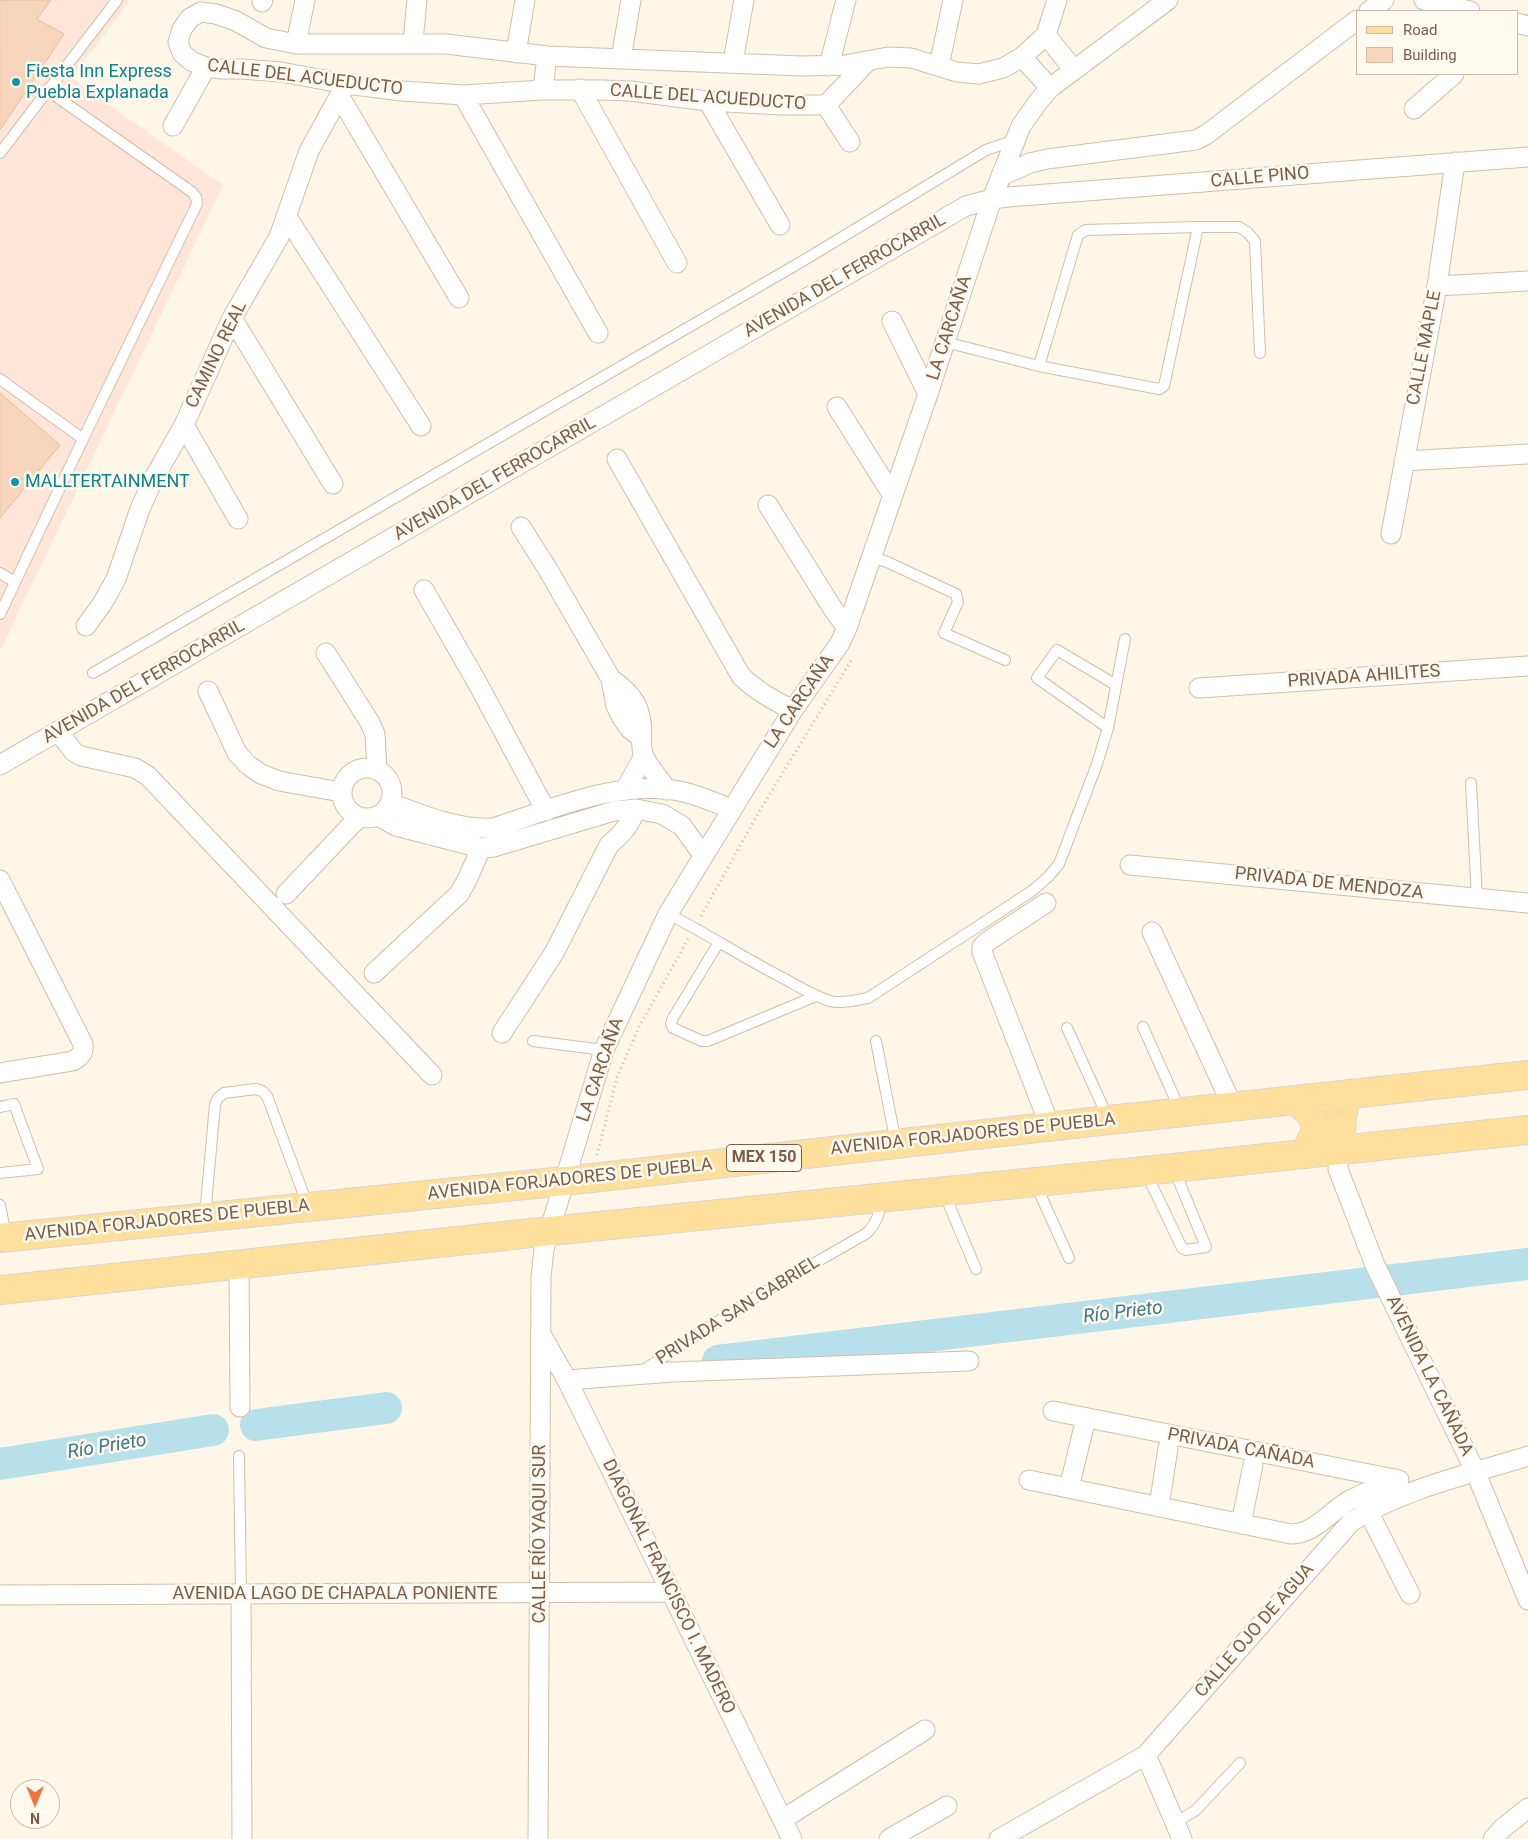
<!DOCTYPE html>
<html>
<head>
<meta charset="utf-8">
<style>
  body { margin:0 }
  #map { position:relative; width:1528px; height:1839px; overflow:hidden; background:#fef6e6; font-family:Roboto,sans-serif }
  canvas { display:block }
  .legend { position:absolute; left:1356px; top:10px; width:162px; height:65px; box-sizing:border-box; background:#fff9ee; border:1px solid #cabaac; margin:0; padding:6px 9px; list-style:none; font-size:15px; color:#7a5c48 }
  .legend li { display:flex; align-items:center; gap:10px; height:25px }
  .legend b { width:25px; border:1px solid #cabaac }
  .north { position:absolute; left:10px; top:1779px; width:50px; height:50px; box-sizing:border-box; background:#fff9ee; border:1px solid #cabaac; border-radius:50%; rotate:180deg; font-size:14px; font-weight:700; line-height:20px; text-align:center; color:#7a5c48 }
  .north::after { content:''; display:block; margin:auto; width:18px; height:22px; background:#f27141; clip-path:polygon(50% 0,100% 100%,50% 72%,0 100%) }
</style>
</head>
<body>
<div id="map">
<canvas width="1528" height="1839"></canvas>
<ul class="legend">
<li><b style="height:6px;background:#ffdf9c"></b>Road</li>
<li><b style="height:14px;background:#f6d5bb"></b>Building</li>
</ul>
<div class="north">N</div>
</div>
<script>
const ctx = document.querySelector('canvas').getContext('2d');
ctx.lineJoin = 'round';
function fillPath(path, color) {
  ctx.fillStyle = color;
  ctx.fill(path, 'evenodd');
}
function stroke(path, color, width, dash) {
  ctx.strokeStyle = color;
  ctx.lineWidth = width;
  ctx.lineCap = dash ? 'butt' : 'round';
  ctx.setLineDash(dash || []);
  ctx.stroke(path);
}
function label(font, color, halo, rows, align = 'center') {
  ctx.font = font + ' Roboto,sans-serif';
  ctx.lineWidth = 5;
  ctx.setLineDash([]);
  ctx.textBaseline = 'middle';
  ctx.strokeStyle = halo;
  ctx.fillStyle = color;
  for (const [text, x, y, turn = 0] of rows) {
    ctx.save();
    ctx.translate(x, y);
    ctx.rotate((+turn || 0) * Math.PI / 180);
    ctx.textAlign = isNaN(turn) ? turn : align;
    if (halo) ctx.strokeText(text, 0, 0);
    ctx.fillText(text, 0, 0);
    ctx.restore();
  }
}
const commercial = new Path2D(`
  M 0,0 L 130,0 L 71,78 L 223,185 L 0,651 Z`);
const river = new Path2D(`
  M 718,1361 L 1528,1264
  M 256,1425 L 386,1408
  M 0,1464 L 213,1430`);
const building = new Path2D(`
  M 0,0 L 51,0 L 37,19 L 64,34 L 0,130 Z
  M 0,393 L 60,445 L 0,518 Z`);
const path = new Path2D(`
  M 701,916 L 756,817 L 852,659
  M 597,1155 L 617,1077 L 639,1027 L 688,939`);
const service = new Path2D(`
  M 0,153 L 117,0
  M 1198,227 L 1239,227 L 1247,232 L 1255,241 L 1260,353
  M 945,342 L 1039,366 L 1159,389 L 1164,386 L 1198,227 L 1086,230 L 1078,235 L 1039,366
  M 0,379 L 83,439 L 197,204 L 196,197 L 192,192 L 47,90
  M 872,557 L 887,562 L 956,594 L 958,602 L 944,633 L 1005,660
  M 0,573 L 15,582
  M 0,614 L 83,439
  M 93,673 L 806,259 L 986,150 L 1015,140
  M 1108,728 L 1037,678 L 1057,650 L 1116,685
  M 1471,783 L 1477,899
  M 668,914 C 708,934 745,959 785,979 C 799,987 814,996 830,1001 C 842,1004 855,1000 868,998 L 1032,891 L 1048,877 L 1059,864 L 1097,764 L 1108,728 L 1125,639
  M 719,942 L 673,1018 L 671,1024 L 673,1028 L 702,1041 L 708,1041 L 816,996
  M 1143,1027 L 1180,1110
  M 1067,1028 L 1108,1118
  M 533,1041 L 604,1050
  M 876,1041 L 896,1143
  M 0,1107 L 14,1104 L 38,1169 L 0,1173
  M 1146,1173 L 1182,1248 L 1186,1250 L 1206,1247 L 1174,1169
  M 1035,1183 L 1069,1258
  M 944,1193 L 976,1269
  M 0,1205 L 6,1236
  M 205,1216 L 215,1104 L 218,1098 L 224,1093 L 256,1089 L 262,1091 L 267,1096 L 308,1206
  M 642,1371 L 754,1298 L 867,1233 C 877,1222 880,1213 881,1199
  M 239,1456 L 241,1594
  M 1175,1823 L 1196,1810 L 1240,1763`);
const minor = new Path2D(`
  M 1424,0 L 1470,11
  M 262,2 L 263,0
  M 1369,11 L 1384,0
  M 1517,23 L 1528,26
  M 1046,35 L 1074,70
  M 1046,35 L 1057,0
  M 413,42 L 417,0
  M 296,44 L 305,0
  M 516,53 L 525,0
  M 1022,57 L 1050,88
  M 621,59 L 631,0
  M 733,62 L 744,0
  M 867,62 L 826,105 L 782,105 L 708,101 L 630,91 L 600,90 L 543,90 L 463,95 L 402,91 L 346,84 L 281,72 L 242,69 L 221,69 L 206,67 L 191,61 L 182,53 L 178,42 L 182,29 L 190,18 L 201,12 L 216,14 L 236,21 L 266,38 L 296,44 L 446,44 L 547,56 L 802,66 L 845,65 L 888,57 L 911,58 L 957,72 L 979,74 L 1003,68 L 1022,57 L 1046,35
  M 829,66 L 846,0
  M 939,66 L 953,0
  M 580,89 L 677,263
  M 543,90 L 547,56
  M 463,95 L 598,333
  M 340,97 L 459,298
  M 708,101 L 780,225
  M 826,105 L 850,142
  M 1414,109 L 1454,74
  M 173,126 L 206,67
  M 1001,176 L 1030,163 L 1047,159 L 1196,140 L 1207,134 L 1357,20
  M 287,217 L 421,426
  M 1437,286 L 1528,281
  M 232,318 L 333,484
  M 892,321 L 928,394
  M 837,407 L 893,496
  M 184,425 L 238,519
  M 617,459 L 741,676 C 756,691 775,701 793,710
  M 1404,461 L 1528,454
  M 768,505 L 833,609 L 847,628
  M 521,527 L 547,568 L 611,679 L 616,706 L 622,718 L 630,729 L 641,738
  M 1391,534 L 1437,286 L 1455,162
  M 424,590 L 478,684 L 546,811
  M 86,626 L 102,604 L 116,579 L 140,509 L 153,480 L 184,425 L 232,318 L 279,237 L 309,151 L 346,84
  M 326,653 L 369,721 L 375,734 L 377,770
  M 611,679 C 627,690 639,702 641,722 C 643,733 640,743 643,754 C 646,764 661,780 667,790
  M 1199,688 L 1528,666
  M 208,691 L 237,753 L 248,765 L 261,774 L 279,781 L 341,792
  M 58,731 L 74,752 L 81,756 L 135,768 L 148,776 L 432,1075
  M 0,765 L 966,206 L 992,199 L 1008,197 L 1528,157
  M342 793a25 25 0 1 1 50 0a25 25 0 1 1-50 0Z
  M 625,790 L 644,756
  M 390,803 C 422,815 458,830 493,828 C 553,809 620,778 684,792 C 700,796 716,803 731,809
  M 378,816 L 396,826 L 481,848 L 494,847 L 614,811 L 636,809 L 662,814 L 682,826 L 703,855
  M 1130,865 L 1528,903
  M 0,880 L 83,1044 C 84,1053 81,1056 73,1061 L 0,1073
  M 286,894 L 359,817
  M 1046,903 L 988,941 L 982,947 L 982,952 L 1050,1126
  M 1152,932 L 1233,1107
  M 374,973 L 459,894 L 467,880 L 481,848
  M 502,1033 L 554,953 L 609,845 C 622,834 630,825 636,809
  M 1339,1150 L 1338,1169 L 1375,1265 L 1476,1473 L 1528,1600
  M 239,1265 L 240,1407
  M 542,1336 L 567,1380 L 792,1839
  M 567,1380 L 673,1372 L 969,1361
  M 1053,1411 L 1399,1480
  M 1029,1480 L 1291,1534 C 1315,1534 1330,1511 1350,1500 C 1365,1493 1381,1486 1396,1479
  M 1069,1488 L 1086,1418
  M 1159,1507 L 1168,1448
  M 1368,1511 L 1410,1594
  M 1241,1524 L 1253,1465
  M 241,1594 L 242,1839
  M 0,1595 L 671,1592
  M 1146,1755 L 1182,1839
  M 783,1819 L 925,1730
  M 538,1839 L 541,1277 L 544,1249 L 604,1050 L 668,914 L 793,710 L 840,643 L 847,628 L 928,394 L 992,199 L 1021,126 L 1038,102 L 1050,88 L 1168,0
  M 889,1839 L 947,1806
  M 999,1839 L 1146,1755 L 1351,1522 C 1404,1488 1468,1475 1528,1456
  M 1493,1839 L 1503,1828 L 1528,1808`);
const primary = new Path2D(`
  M 1295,1100 C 1321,1121 1320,1125 1305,1153
  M 1339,1150 L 1342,1117 L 1346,1095
  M 0,1238 L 565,1181 L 1109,1120 L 1528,1075
  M 0,1290 L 550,1231 L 1145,1171 L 1528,1130`);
const markers = [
  [16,82,5,"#0f9aa8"],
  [15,482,5,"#0f9aa8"]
];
const shields = [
  [764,1158,75]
];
const shieldNames = [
  ["MEX 150",764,1158]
];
const cultureNames = [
  ["Fiesta Inn Express",26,72],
  ["Puebla Explanada",26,93],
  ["MALLTERTAINMENT",25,482]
];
const streetNames = [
  ["CALLE DEL ACUEDUCTO",305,78,7],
  ["CALLE DEL ACUEDUCTO",708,98,4],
  ["CALLE PINO",1260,178,-5],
  ["AVENIDA DEL FERROCARRIL",845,276,-30],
  ["LA CARCAÑA",950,328,-72],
  ["CALLE MAPLE",1425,348,-79],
  ["CAMINO REAL",217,355,-64],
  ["AVENIDA DEL FERROCARRIL",495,479,-30],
  ["PRIVADA AHILITES",1364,677,-4],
  ["AVENIDA DEL FERROCARRIL",144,682,-30],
  ["LA CARCAÑA",800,702,-56],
  ["PRIVADA DE MENDOZA",1329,884,6],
  ["LA CARCAÑA",601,1070,-71],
  ["AVENIDA FORJADORES DE PUEBLA",973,1135,-6],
  ["AVENIDA FORJADORES DE PUEBLA",570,1180,-6],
  ["AVENIDA FORJADORES DE PUEBLA",167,1221,-6],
  ["PRIVADA SAN GABRIEL",738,1311,-32],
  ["AVENIDA LA CAÑADA",1429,1376,64],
  ["PRIVADA CAÑADA",1241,1449,11],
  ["CALLE RÍO YAQUI SUR",540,1534,-90],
  ["DIAGONAL FRANCISCO I. MADERO",668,1587,64],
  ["AVENIDA LAGO DE CHAPALA PONIENTE",335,1594],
  ["CALLE OJO DE AGUA",1255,1631,-49]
];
const waterNames = [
  ["Río Prieto",1123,1313,-7],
  ["Río Prieto",107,1447,-9]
];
fillPath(commercial, '#ffe6d9');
stroke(river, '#b8e0ea', 32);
fillPath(building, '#f6d5bb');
stroke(building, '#eabc9a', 1);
stroke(service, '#d1beaa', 12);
stroke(minor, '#d1beaa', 21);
stroke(primary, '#dcd5cf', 30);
stroke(path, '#dbb89e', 3, [1, 4]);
stroke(service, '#fff', 10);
stroke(minor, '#fff', 19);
stroke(primary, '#ffdf9c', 28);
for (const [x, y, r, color] of markers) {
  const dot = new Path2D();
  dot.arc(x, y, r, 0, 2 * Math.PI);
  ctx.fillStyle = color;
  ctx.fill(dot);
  stroke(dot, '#fff9ee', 2);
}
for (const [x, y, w] of shields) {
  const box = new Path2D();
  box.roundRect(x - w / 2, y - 13.5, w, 27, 4);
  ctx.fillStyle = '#fff9ee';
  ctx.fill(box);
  stroke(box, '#7a5c48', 1);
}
label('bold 16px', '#7a5c48', null, shieldNames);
label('18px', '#0d838f', '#fff9ee', cultureNames, 'left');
label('18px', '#7a5c48', '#fff9ee', streetNames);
label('italic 19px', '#3c7888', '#fff9ee', waterNames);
</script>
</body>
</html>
